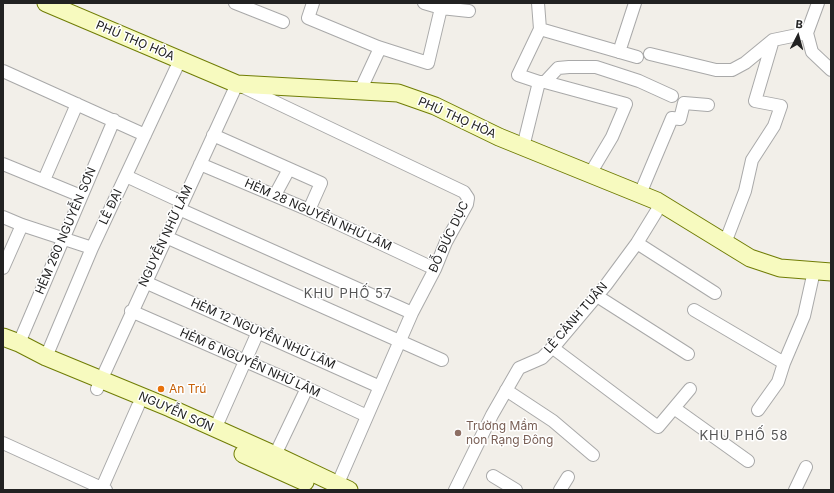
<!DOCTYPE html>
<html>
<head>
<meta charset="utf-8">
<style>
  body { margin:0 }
  #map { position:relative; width:834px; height:493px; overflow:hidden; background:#f2efe9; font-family:Inter,sans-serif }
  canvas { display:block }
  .frame { position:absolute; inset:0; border:4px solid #222; pointer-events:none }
  .north { position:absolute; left:778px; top:16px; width:40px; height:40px; -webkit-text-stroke:3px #fff; paint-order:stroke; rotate:6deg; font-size:11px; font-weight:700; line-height:16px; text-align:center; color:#222 }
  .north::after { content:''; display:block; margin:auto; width:14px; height:18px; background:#222; clip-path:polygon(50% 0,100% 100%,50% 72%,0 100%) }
</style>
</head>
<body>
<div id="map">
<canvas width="834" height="493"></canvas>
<div class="frame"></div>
<div class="north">B</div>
</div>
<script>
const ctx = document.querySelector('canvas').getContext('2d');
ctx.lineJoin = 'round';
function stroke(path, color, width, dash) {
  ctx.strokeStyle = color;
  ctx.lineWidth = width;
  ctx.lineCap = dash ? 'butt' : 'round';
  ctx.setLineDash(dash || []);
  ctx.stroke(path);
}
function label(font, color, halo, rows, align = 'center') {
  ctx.font = font + ' Inter,sans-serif';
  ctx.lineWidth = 3;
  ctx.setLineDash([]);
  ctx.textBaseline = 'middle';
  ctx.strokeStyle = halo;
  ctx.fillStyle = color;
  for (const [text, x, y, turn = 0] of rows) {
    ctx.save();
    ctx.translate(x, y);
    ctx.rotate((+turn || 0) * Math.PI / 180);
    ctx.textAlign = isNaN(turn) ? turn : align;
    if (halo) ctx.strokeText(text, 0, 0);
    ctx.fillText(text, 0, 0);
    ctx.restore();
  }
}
const street = new Path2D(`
  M 235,3 L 283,22
  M 313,3 L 308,18 L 378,47 L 428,63 L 441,8 L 469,11
  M 424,3 L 441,8
  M 540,29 L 637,57
  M 807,33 L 818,3
  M 619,52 L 635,3
  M 650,54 L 716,70 L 732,70 L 745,63 L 773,40 L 807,33 L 812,52 L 831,70
  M 3,71 L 145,135
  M 539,82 L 545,82 L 558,68 L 569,67 L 596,67 L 639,81 L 672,96
  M 545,82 L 626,104 L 612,137 L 590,174
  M 360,91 L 380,48
  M 213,135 L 321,183 L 309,210
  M 523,147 L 539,82 L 518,75 L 540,29 L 538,3
  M 3,164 L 81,196
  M 200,164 L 309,210 L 435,269
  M 126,176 L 182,202
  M 44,180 L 77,104
  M 640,194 L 672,118 L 680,119 L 684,103 L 708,105
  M 275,195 L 289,169
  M 179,209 L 412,313
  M 3,217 L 22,225 L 92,248
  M 166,237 L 442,360
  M 637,243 L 715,293
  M 725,243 L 745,191 L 752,160 L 774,126 L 781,106 L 755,101 L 773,40
  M 3,268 L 22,225
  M 145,282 L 380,387
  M 597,296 L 688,354
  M 694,310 L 784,363
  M 131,311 L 307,388 L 367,416
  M 19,343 L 114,120
  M 553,348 L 658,427 L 674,408 L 748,461
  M 46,357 L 92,248 L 180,60
  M 97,389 L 237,84 L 464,192 L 468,198 L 467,204 L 446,242 L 435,269 L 412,313 L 335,490
  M 506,390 L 553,421 L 593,455
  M 674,408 L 690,389
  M 758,410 L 778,382 L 784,363 L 804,316 L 814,271
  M 215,429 L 258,332
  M 3,443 L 106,490
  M 275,455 L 307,388
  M 493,476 L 516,490
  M 101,490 L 138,406
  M 455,490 L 492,415 L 519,368 L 542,358 L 558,342 L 606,285 L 637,243 L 661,204
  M 560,490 L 568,477
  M 795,490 L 806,467`);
const secondary = new Path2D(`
  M 46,3 L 237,84 L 398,93 L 435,106 L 499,137 L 657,201 L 750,258 L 780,268 L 831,272
  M 3,337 L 19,343 L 46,357 L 170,408 L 275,455 L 349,490
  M 243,454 L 305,482`);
const markers = [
  [161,389,4,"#e8710a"],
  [458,433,4,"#8d6e63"]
];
const streetNames = [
  ["PHÚ THỌ HÒA",135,41,23],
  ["PHÚ THỌ HÒA",457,118,24],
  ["LÊ ĐẠI",111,207,-65],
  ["HẺM 28 NGUYỄN NHỮ LÃM",318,215,24],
  ["HẺM 260 NGUYỄN SƠN",66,231,-67],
  ["NGUYỄN NHỮ LÃM",166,236,-65],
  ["ĐỖ ĐỨC DỤC",449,237,-65],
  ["LÊ CẢNH TUÂN",576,318,-49],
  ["HẺM 12 NGUYỄN NHỮ LÃM",263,334,24],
  ["HẺM 6 NGUYỄN NHỮ LÃM",250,363,24],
  ["NGUYỄN SƠN",176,412,24]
];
const foodNames = [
  ["An Trú",169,389]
];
const educationNames = [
  ["Trường Mầm",466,426],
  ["non Rạng Đông",466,440]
];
const neighbourhoodNames = [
  ["KHU PHỐ 57",348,294],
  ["KHU PHỐ 58",744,436]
];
stroke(street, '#a9a9a9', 14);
stroke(secondary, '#707d05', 19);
stroke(street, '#fff', 12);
stroke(secondary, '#f7fabf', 17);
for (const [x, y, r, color] of markers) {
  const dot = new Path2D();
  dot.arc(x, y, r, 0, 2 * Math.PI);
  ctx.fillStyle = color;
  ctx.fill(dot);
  stroke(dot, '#fff', 1.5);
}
label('12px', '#222', '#fff', streetNames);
label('12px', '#c56008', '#fff', foodNames, 'left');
label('12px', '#785e54', '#fff', educationNames, 'left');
ctx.letterSpacing = '1px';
label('13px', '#555', '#fff', neighbourhoodNames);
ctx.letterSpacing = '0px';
</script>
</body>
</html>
